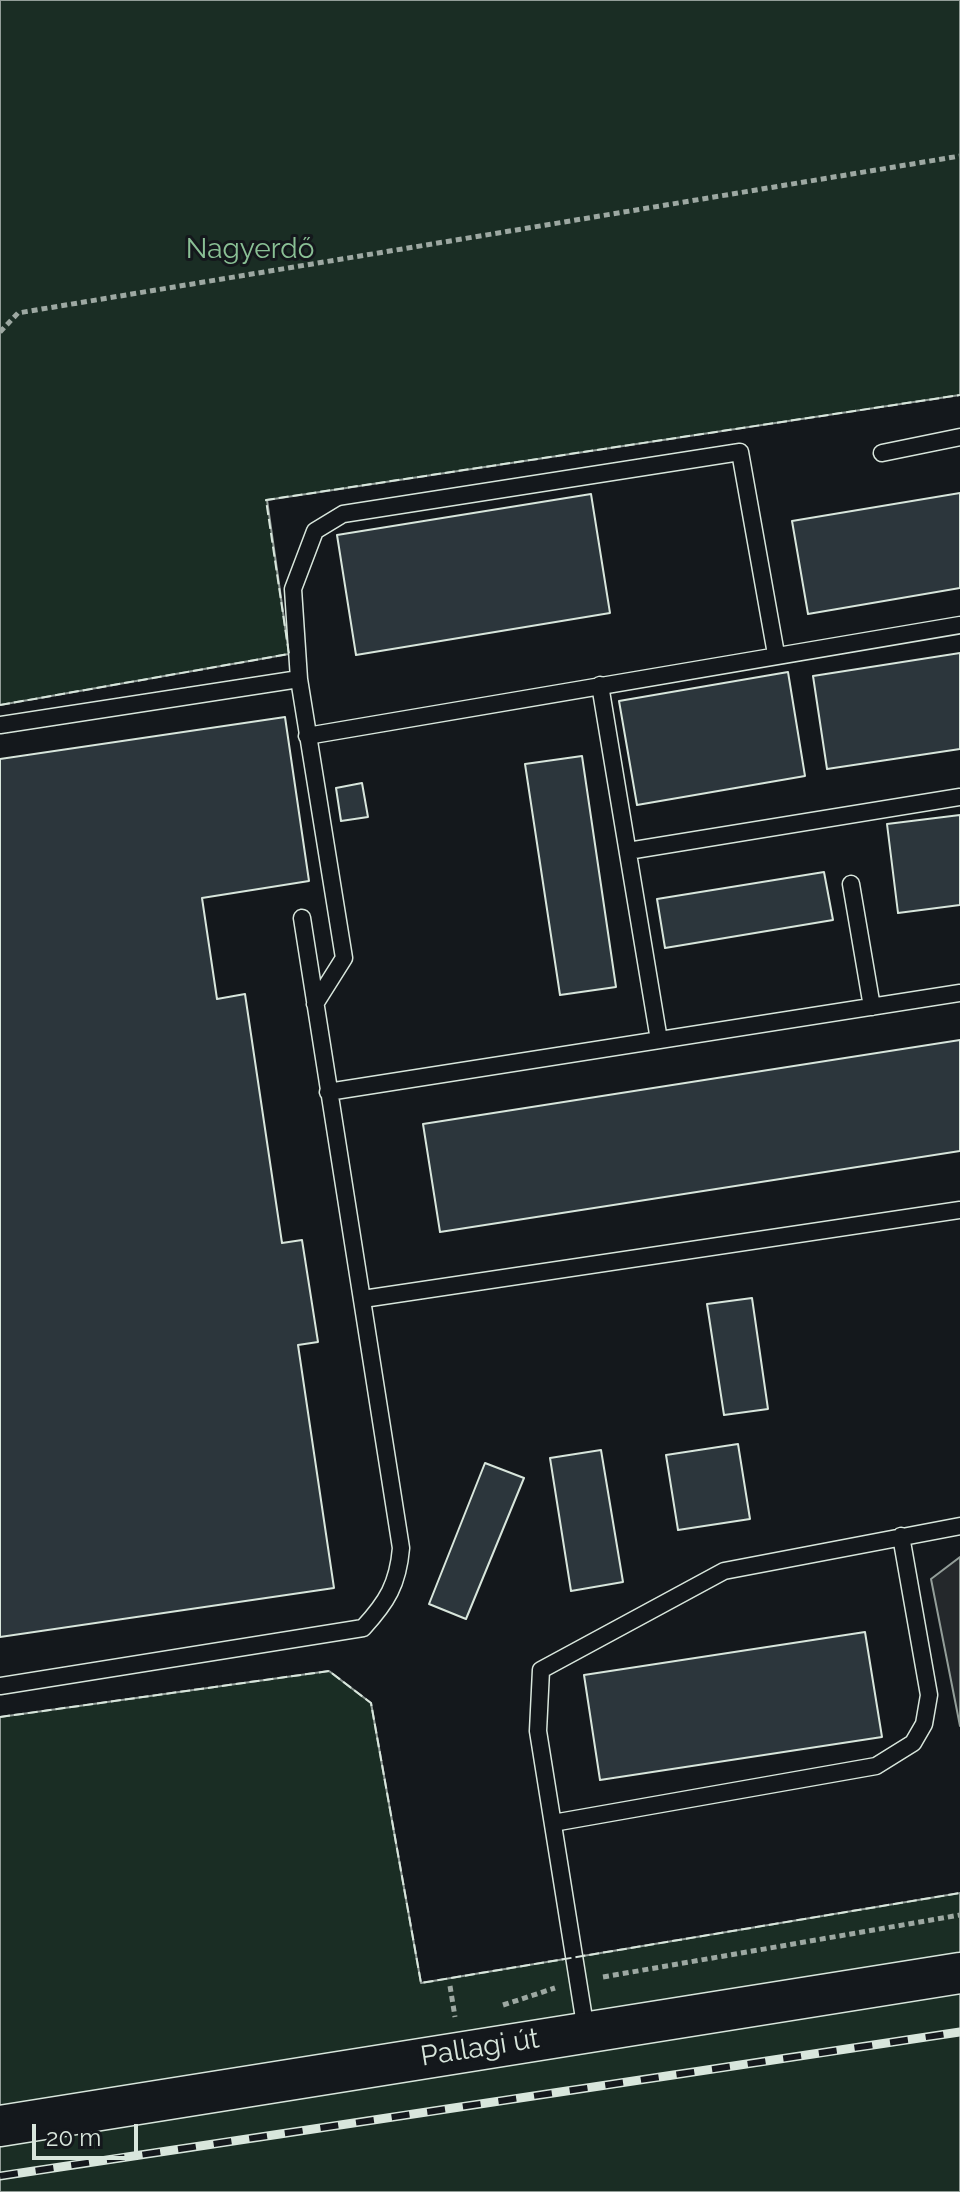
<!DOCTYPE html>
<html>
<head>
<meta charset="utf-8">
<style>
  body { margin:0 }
  #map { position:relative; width:960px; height:2192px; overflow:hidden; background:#14181c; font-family:Raleway,sans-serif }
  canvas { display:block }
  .scale { position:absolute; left:32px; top:2124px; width:106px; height:36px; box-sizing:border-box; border:4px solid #d8e6dc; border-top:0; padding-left:10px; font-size:24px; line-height:28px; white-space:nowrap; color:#d8e6dc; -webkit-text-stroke:6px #14181c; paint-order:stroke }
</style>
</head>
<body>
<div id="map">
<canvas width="960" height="2192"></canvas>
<div class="scale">20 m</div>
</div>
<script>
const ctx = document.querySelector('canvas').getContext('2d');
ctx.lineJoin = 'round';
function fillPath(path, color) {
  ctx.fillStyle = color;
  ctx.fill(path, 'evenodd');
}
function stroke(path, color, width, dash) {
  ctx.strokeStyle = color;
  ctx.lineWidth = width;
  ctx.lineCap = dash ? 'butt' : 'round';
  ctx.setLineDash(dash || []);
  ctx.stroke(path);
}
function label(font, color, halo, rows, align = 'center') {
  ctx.font = font + ' Raleway,sans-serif';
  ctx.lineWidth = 6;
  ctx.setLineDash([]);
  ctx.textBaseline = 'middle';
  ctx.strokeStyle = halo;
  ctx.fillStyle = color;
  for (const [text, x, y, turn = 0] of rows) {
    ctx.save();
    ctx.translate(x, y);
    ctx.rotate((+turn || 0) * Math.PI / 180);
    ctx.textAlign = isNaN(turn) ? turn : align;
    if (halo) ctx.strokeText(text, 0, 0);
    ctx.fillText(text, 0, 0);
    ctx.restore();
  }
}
const green = new Path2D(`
  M 0,0 L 960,0 L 960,395 L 267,500 L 289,654 L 0,705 Z
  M 329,1671 L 371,1703 L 421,1983 L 960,1893 L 960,2192 L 0,2192 L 0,1717 Z`);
const parking = new Path2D(`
  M 960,1557 L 960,1726 L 931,1579 Z`);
const building = new Path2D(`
  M 960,493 L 960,588 L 808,614 L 792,521 Z
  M 591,494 L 610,613 L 356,655 L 337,535 Z
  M 960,653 L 960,749 L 827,769 L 813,676 Z
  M 788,672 L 805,776 L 637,805 L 619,701 Z
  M 285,717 L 309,881 L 202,898 L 217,999 L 245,994 L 282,1243 L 302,1240 L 318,1342 L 298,1345 L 334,1588 L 0,1637 L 0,759 Z
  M 582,756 L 616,987 L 560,995 L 525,764 Z
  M 362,783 L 368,817 L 341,821 L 336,788 Z
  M 960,815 L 960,905 L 898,913 L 887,824 Z
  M 824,872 L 833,920 L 665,948 L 657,899 Z
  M 960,1040 L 960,1151 L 440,1232 L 423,1124 Z
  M 752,1298 L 768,1409 L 724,1415 L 707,1304 Z
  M 738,1444 L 750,1519 L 678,1530 L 666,1455 Z
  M 601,1450 L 623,1582 L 571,1591 L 550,1458 Z
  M 485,1463 L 524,1478 L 466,1619 L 429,1604 Z
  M 865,1632 L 882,1737 L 600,1780 L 584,1675 Z`);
const path = new Path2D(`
  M 0,332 L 18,313 L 960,156
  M 603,1977 L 960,1915
  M 450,1986 L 455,2017
  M 503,2005 L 555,1988`);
const service = new Path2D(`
  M 882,453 L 960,437
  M 299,679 L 293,589 L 315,531 L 343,514 L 740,452 L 776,654
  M 600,685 L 659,1040
  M 0,725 L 299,679 L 344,958 L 315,1004
  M 307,736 L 960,625
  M 628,851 L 960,797
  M 851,884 L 872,1007
  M 328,1092 L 960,993
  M 363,1299 L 960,1210
  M 0,1686 L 363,1628 C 387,1602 398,1584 401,1548 L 302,918
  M 553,1823 L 876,1766 L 913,1743 L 924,1724 L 929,1695 L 901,1536
  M 586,2031 L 538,1731 L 541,1670 L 724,1571 L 960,1526`);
const tertiary = new Path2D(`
  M 0,2126 L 960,1973`);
const rail = new Path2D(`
  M 0,2176 L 960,2032`);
const fence = new Path2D(`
  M 0,705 L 289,654 L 266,500 L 960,395
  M 0,1717 L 329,1671 L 371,1703 L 421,1983 L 960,1893`);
const parkNames = [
  ["Nagyerdő",250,250]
];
const streetNames = [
  ["Pallagi út",480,2048,-9]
];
fillPath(green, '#1a2d24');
stroke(green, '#939e99', 2);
fillPath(parking, '#24282b');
stroke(parking, '#939e99', 2);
fillPath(building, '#2c363c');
stroke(building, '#d8e6dc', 2);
stroke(service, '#d8e6dc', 19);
stroke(tertiary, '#d8e6dc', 43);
stroke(path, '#9da8a2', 5, [6, 4]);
stroke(service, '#14181c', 16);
stroke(tertiary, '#14181c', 40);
stroke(rail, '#d8e6dc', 9);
stroke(rail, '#14181c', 6, [18]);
stroke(fence, '#d8e6dc', 2, [10, 4]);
label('28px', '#8ac095', '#14181c', parkNames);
label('28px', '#d8e6dc', '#14181c', streetNames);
</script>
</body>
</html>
